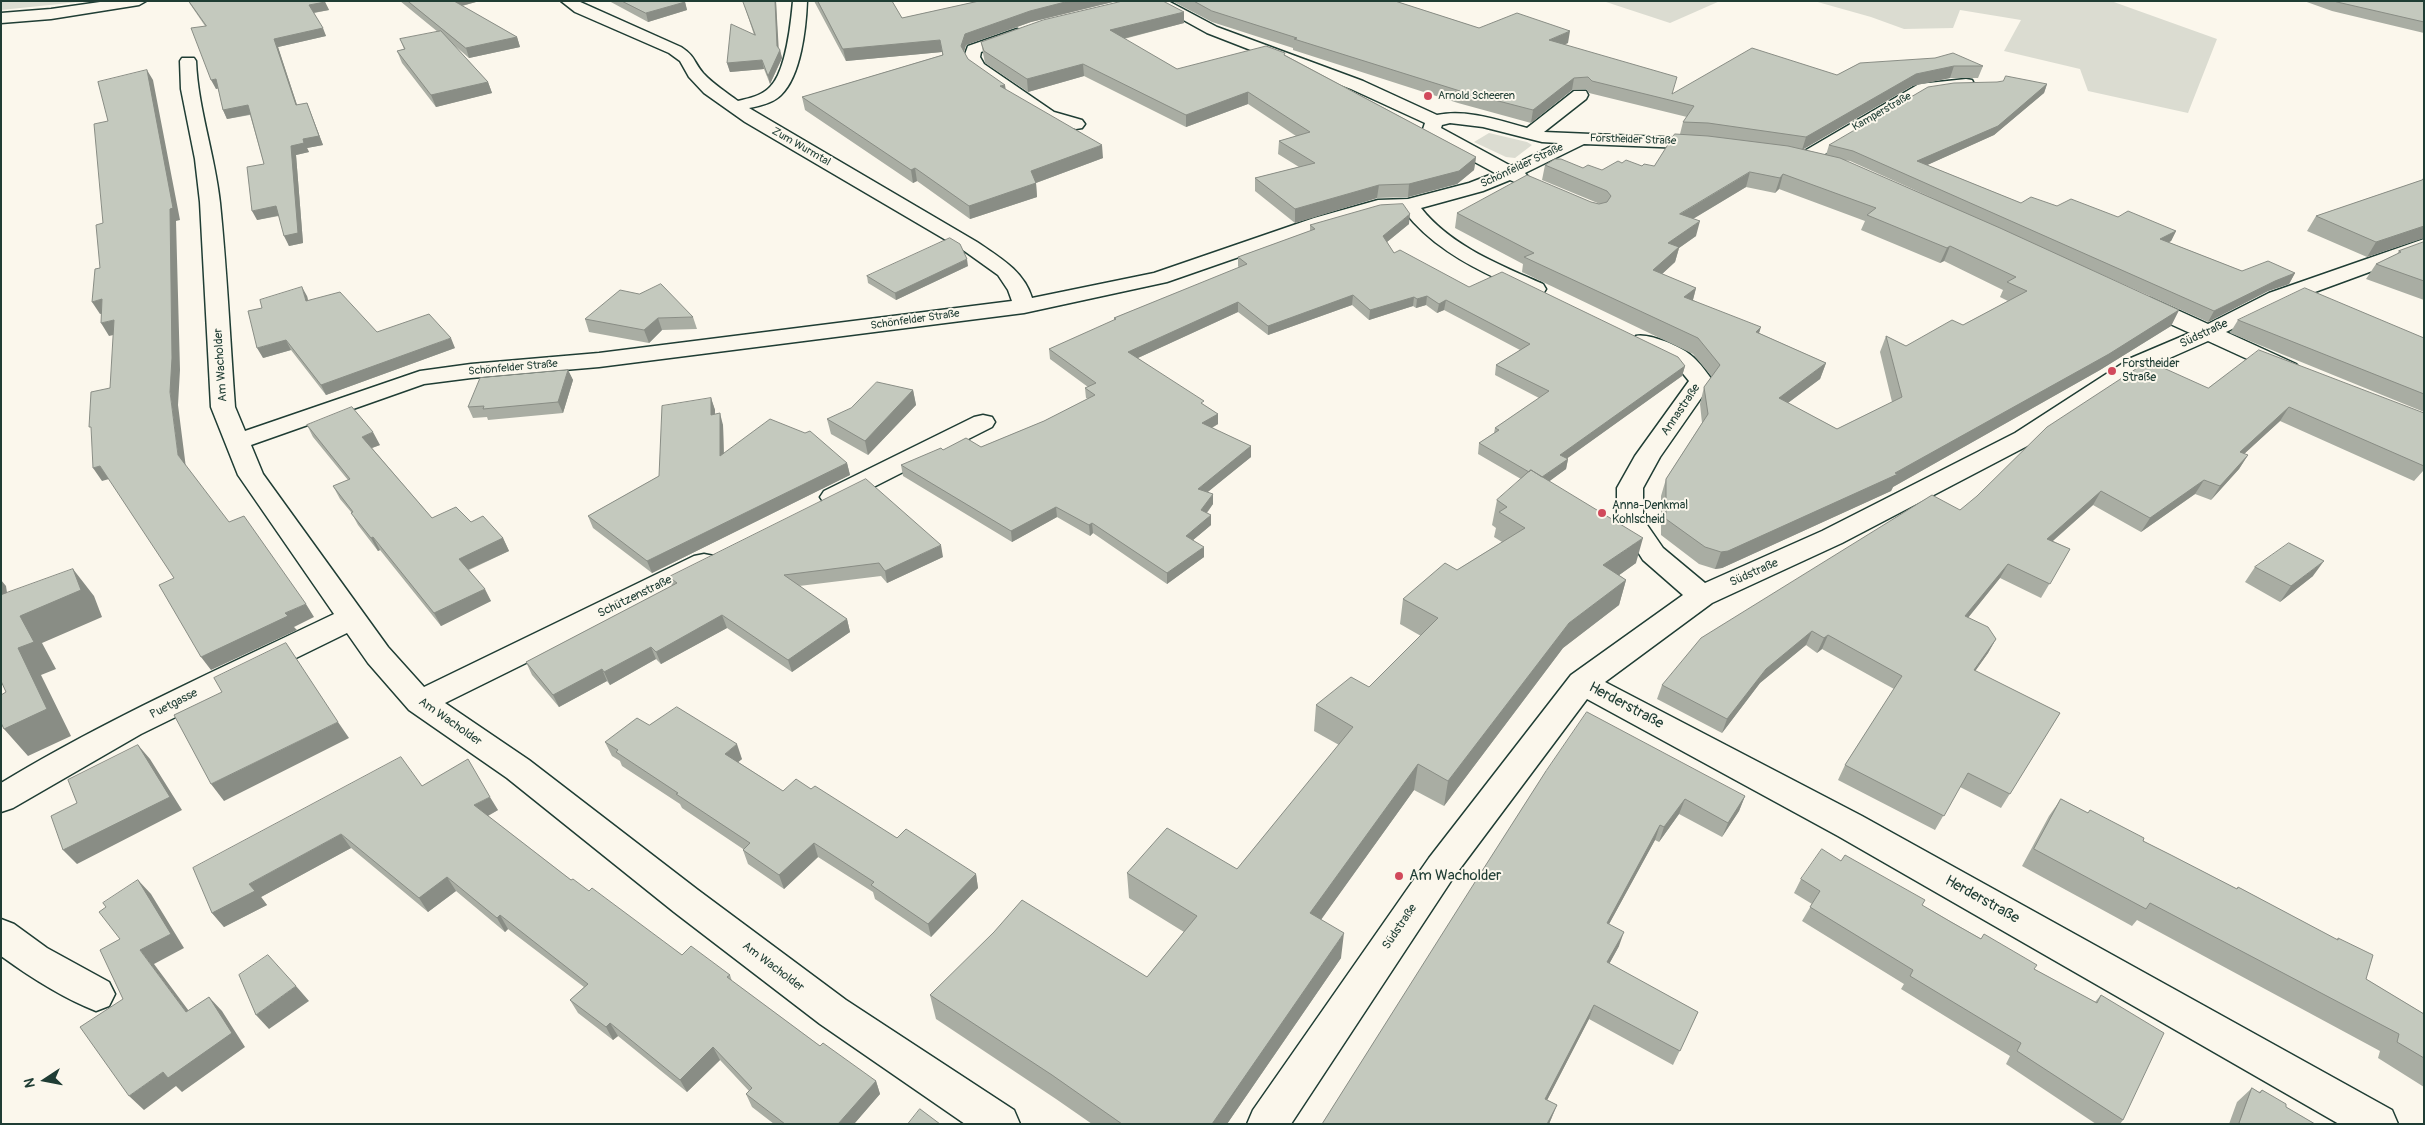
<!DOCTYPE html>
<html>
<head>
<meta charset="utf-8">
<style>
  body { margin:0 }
  #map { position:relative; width:2425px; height:1125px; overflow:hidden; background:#fbf7ec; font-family:Pangolin,sans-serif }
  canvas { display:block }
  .frame { position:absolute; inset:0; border:2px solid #1f3d34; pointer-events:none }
  .north { position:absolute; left:20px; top:1055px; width:50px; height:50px; -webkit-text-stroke:4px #fbf7ec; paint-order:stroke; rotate:259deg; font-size:14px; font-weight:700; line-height:20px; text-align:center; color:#1f3d34 }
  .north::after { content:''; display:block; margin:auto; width:18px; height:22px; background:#1f3d34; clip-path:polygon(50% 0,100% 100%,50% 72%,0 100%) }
</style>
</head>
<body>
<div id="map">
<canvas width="2425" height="1125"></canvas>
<div class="frame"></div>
<div class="north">N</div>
</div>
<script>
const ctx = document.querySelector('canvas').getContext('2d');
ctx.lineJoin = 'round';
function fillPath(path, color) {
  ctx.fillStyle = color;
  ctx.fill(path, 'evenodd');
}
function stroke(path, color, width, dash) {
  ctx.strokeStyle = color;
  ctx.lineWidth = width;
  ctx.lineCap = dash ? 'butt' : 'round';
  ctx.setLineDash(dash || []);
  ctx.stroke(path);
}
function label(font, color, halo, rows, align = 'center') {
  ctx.font = font + ' Pangolin,sans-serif';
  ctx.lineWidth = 4;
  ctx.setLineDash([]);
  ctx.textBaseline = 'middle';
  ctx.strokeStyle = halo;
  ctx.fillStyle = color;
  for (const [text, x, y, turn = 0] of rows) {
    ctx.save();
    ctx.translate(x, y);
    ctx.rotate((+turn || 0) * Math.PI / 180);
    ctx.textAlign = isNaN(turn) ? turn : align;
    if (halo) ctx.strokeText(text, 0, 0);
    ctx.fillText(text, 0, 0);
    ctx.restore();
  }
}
const green = new Path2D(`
  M 1,1 L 88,1 L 1,10 Z
  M 1603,1 L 1720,1 L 1670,23 Z
  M 1814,1 L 2111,1 L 2217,39 L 2188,113 L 2088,91 L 2080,69 L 2004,51 L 2021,20 L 1960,10 L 1953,28 L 1904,29 L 1871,17 Z
  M 1489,133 L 1527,142 L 1532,145 L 1515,158 L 1506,157 L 1474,142 Z`);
const minor = new Path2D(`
  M 107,1 L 146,1 L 139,5 L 51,19 L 1,23 L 1,13 L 51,9 Z
  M 561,1 L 578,1 L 681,47 C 696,57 693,61 703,73 C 713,84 726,92 738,101 C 749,98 762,96 770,87 C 786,72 791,23 793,1 L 807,1 C 806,28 801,76 781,95 C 773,103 760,106 749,108 L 977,242 C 999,257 1024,271 1032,298 L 1154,273 L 1314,218 L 1378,200 L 1408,199 L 1469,183 L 1495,173 L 1434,140 L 1423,129 L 1425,123 L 1351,89 L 1207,33 L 1149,1 L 1168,1 L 1217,27 L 1363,81 L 1437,115 C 1467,109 1498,120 1527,128 L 1574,91 L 1586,91 L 1588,95 L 1586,99 L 1544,132 L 1709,139 L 1715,140 L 1718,144 L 1715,148 L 1709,149 L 1584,144 L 1525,173 L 1530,179 L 1528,183 L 1521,185 L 1510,180 L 1483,191 L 1421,208 C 1451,246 1500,265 1543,284 L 1546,289 L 1543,294 L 1535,295 C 1523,292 1511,286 1500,280 C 1463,263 1429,243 1404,211 L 1379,212 L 1328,226 L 1167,282 L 1024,313 L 599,367 L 471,378 L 424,384 L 251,445 L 263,474 L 388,647 L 424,687 L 694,556 L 704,554 L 714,556 L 718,563 L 714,570 L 445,703 L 529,760 L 698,890 L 846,1000 L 1014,1110 L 1020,1124 L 965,1124 L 820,1024 L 674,912 L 507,778 L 409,710 L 368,663 L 347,633 L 141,734 L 13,808 L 1,812 L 1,783 C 108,718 222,668 334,614 L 238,475 L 211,407 L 200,202 L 195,159 L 181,89 L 180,61 L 182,58 L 194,58 L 196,61 C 198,109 215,155 220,203 C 227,271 230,339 235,407 L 245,431 L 420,371 L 471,364 L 599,353 L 1012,301 L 1008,290 L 998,275 L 963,250 L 745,122 L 704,93 L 689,77 L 680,61 L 669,53 L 575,12 ZM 1450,123 L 1483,127 L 1542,142 L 1558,143 L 1511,166 L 1441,128 L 1442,125 Z
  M 1017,29 L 1022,31 L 1025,34 L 1022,37 L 981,52 L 980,57 L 984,64 L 1054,112 L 1082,120 L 1085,124 L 1082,128 L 1076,129 L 1042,120 L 969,67 L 964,57 L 968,46 Z
  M 1966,79 L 1972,80 L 1974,84 L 1972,88 L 1929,93 L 1813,161 L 1801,161 L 1798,157 L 1801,153 L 1919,84 Z
  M 2424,239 L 2424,252 L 2285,303 L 2226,332 L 2296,364 L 2300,369 L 2296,374 L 2288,376 L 2280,374 L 2208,341 L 2147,368 L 2033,443 L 1842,543 L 1712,603 L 1605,682 L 1862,816 L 2392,1110 L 2398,1124 L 2339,1124 L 1838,836 L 1587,699 L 1453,878 L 1291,1124 L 1247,1124 L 1253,1110 L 1429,858 L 1571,675 L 1683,595 L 1643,560 L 1617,519 L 1617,488 L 1635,456 L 1689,381 L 1676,365 L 1636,346 L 1633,341 L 1636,336 C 1649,333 1683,347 1693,357 C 1700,363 1707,373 1713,381 L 1660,457 L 1643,488 L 1643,519 L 1663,548 L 1705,583 L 1822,531 L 2015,433 L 2131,358 L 2190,333 L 2135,308 L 2132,303 L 2135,298 L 2143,297 L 2151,298 L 2208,324 L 2269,293 Z
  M 983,415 L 992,417 L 995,422 L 992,427 L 842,503 L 833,505 L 824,503 L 820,497 L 824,491 L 974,417 Z
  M 1,919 L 14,924 L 47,948 L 109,982 L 115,994 L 109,1006 L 96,1011 C 63,998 30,977 1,956 Z`);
const wall = new Path2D(`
  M 188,1 L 325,1 L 325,2 L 329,10 L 314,13 L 326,36 L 278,47 L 297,105 L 307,103 L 323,145 L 307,148 L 309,152 L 296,155 L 303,243 L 289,246 L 279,216 L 257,220 L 264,164 L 250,115 L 227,119 L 223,110 L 218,88 L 216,89 L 205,26 Z
  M 400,1 L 476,1 L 476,2 L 462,6 L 517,37 L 520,47 L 469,58 L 454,45 L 488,82 L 492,93 L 436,107 L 402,63 L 397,51 L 404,49 L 400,39 L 438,32 Z
  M 609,1 L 684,1 L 685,2 L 687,10 L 648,22 Z
  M 743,1 L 776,1 L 778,48 L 780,50 L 782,58 L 770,84 L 764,69 L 730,72 L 727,63 L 754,35 Z
  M 814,1 L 892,1 L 902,18 L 979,1 L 1117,1 L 1031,22 L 966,45 L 964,52 L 968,59 L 1006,90 L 1103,158 L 1036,183 L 1037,197 L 970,219 L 917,181 L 913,183 L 805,110 L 802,97 L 942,55 L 942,52 L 846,61 Z
  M 1172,1 L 1395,1 L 1479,28 L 1568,43 L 1565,44 L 1673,94 L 1837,75 L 1860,63 L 1983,66 L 1978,78 L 1950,78 L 1912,86 L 1803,149 L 1826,155 L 1829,145 L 2047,84 L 2044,93 L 1994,135 L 1927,165 L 2021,203 L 2057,206 L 2118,217 L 2176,231 L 2171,241 L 2168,242 L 2242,271 L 2295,273 L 2289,284 L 2268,291 L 2208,322 L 2078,264 L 2179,310 L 2171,326 L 2100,370 L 1893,487 L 1891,491 L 1722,568 L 1715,569 L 1699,564 L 1661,535 L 1661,496 L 1666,479 L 1702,423 L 1700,404 L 1704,387 L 1712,377 L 1693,354 L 1522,272 L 1523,264 L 1455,228 L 1457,213 L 1591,202 L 1600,204 L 1542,180 L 1545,165 L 1583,168 L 1602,170 L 1622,163 L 1642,166 L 1654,166 L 1680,134 L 1683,122 L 1687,117 L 1589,93 L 1586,89 L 1572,90 L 1531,123 L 1458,103 L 1293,50 L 1293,48 L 1212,22 ZM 1843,160 L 1850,161 L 1937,200 ZM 1746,187 L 1775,193 L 1779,189 L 1865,221 L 1861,230 L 1940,263 L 1944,261 L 2003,290 L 2000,297 L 2008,301 L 1963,325 L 1906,346 L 1886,336 L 1880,352 L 1892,402 L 1837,429 L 1788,403 L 1820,379 L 1826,363 L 1759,333 L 1693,300 L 1696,288 L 1662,274 L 1675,262 L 1679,248 L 1696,236 L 1693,219 Z
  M 2304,1 L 2424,1 L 2424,33 L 2332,11 Z
  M 1184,12 L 1184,23 L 1124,39 L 1177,69 L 1285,55 L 1476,157 L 1474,170 L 1457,184 L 1408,197 L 1377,198 L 1295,223 L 1255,191 L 1255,178 L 1299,167 L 1278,154 L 1279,141 L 1296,136 L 1248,104 L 1186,127 L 1084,76 L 1028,92 L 985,63 L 983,53 L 981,42 Z
  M 2424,178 L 2424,238 L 2367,257 L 2307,231 L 2316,216 L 2422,180 Z
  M 1409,224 L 1387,242 L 1394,253 L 1469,287 L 1685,366 L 1682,376 L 1567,458 L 1568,459 L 1566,469 L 1549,481 L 1636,563 L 1619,575 L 1626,580 L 1619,605 L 1563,648 L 1444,806 L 1414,790 L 1321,919 L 1341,958 L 1227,1124 L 1092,1124 L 1056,1099 L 936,1019 L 930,995 L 1147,977 L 1184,932 L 1129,898 L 1127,873 L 1237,869 L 1339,745 L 1314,731 L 1316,705 L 1369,687 L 1421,636 L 1400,624 L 1403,599 L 1457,570 L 1502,542 L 1494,537 L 1496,528 L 1492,525 L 1497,500 L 1521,479 L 1478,454 L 1479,443 L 1494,433 L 1495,428 L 1539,398 L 1495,375 L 1496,365 L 1520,350 L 1444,310 L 1437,313 L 1426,305 L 1416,308 L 1413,306 L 1369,320 L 1352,305 L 1268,335 L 1238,312 L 1138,358 L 1204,405 L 1218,414 L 1218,424 L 1212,428 L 1251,446 L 1251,457 L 1207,492 L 1213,504 L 1207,513 L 1211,525 L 1193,540 L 1204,557 L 1167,584 L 1093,533 L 1090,536 L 1057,517 L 1012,542 L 903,476 L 901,465 L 943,450 L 981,447 L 1044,421 L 1088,399 L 1086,398 L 1085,388 L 1088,387 L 1050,359 L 1049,349 L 1114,321 L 1114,318 L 1239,268 L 1238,266 L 1238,257 L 1310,231 L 1310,225 Z
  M 2424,242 L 2424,300 L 2366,279 L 2376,264 L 2397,254 L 2399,251 Z
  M 968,266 L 896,300 L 868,283 L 867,276 Z
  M 307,296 L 308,300 L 377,332 L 455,348 L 326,395 L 291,350 L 263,358 Z
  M 693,317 L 697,329 L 662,330 L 649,343 L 589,332 L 585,319 Z
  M 2238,320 L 2424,338 L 2424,412 L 2230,333 Z
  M 568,370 L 573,380 L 563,413 L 488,420 L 487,417 L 473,418 L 468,407 Z
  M 2208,388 L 2424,413 L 2424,471 L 2423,471 L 2414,481 L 2280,421 L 2244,454 L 2248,455 L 2239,469 L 2211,500 L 2195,494 L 2141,532 L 2093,505 L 2053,541 L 2070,549 L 2041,598 L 2000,578 L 1968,618 L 1996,639 L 1988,653 L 1975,671 L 2060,713 L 2001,808 L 1960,787 L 1935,830 L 1838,780 L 1845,765 L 1894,689 L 1822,649 L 1817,653 L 1806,645 L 1760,683 L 1722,733 L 1657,699 L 1662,685 L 1960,510 Z
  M 913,390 L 916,405 L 868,455 L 831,434 L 827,419 Z
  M 711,398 L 715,410 L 715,414 L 723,425 L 724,453 L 847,463 L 850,475 L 652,573 L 593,528 L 588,516 L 659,476 Z
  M 307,425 L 380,445 L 372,448 L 432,518 L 471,522 L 503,538 L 509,551 L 469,570 L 491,601 L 441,626 L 380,550 L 378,551 L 358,525 L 351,512 L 340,499 L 333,486 L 348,480 L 313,437 Z
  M 943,557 L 887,583 L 881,576 L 799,586 L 847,619 L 850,632 L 792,672 L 727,628 L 661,664 L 656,659 L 610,685 L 607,681 L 559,707 L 532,675 L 526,662 L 672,586 L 669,577 Z
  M 2255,567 L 2313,576 L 2280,602 L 2245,582 Z
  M 649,725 L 742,759 L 738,762 L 783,791 L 811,789 L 897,838 L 976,874 L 978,888 L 931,937 L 875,899 L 873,892 L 818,857 L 784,889 L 748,864 L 743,850 L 743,849 L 682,808 L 680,804 L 622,766 L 620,761 L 612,756 L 605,742 Z
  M 1546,771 L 1745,796 L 1739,811 L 1722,837 L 1679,814 L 1659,842 L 1655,840 L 1609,924 L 1619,946 L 1609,964 L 1698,1012 L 1673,1065 L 1589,1019 L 1547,1100 L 1557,1105 L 1549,1124 L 1322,1124 Z
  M 422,786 L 498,810 L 488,816 L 571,880 L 682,955 L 730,975 L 732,981 L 820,1046 L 876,1081 L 880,1094 L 854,1124 L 774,1124 L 752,1107 L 746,1094 L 749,1091 L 720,1060 L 687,1092 L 618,1036 L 613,1040 L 578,1013 L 570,1000 L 584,987 L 508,929 L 505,932 L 456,891 L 428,912 L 351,848 L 261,897 L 267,905 L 224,927 L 212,913 Z
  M 2061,799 L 2237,889 L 2238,887 L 2337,940 L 2338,938 L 2366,979 L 2424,1014 L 2424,1087 L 2378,1058 L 2380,1051 L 2137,920 L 2132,926 L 2022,866 L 2049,816 Z
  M 1841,861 L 1922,905 L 2034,969 L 2095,1002 L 2101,995 L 2123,1120 L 2120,1124 L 2096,1124 L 2006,1064 L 2010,1056 L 1901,989 L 1904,984 L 1802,921 L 1812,904 L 1794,893 L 1801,879 Z
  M 2252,1088 L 2259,1092 L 2262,1090 L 2286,1107 L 2315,1124 L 2229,1124 L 2237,1102 Z`);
const shadedWall = new Path2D(`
  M 451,1 L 476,1 L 476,2 L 453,8 Z
  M 775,1 L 776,1 L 779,53 L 780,50 L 782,58 L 770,84 L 768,76 L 777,46 Z
  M 1069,1 L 1117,1 L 1031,22 L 966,45 L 962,58 L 961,46 L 965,34 L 1030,11 Z
  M 325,2 L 329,10 L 312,13 L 309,5 Z
  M 685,2 L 687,10 L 648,22 L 646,13 Z
  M 1184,12 L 1184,23 L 1110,42 L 1110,30 Z
  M 323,28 L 326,36 L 278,47 L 300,114 L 296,105 L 274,39 Z
  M 1570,31 L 1568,43 L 1547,52 L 1549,40 Z
  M 517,37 L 520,47 L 469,58 L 466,48 Z
  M 940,40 L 942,52 L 846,61 L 843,49 Z
  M 762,60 L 764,69 L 730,72 L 727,63 Z
  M 1083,64 L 1084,76 L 1028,92 L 1027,79 Z
  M 1954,66 L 1950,78 L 1912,86 L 1802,150 L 1806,137 L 1916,74 Z
  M 147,70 L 153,80 L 180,220 L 176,221 L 180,370 L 178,405 L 186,468 L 178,455 L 170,392 Z
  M 1574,78 L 1572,90 L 1531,123 L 1533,110 Z
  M 216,79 L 220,88 L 216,89 L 211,80 Z
  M 488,82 L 492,93 L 436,107 L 431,95 Z
  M 2047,84 L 2044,93 L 1994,135 L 1914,171 L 1917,161 Z
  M 1005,85 L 1007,97 L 1000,86 Z
  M 1248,92 L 1248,104 L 1186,127 L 1186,115 Z
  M 307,103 L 323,145 L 307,148 L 309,152 L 296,155 L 303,243 L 289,246 L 284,236 L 291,146 L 303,139 Z
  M 248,105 L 252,114 L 227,119 L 223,110 Z
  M 1102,145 L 1103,158 L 1033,184 L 1031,171 Z
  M 1476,157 L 1474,170 L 1457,184 L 1408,197 L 1409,184 Z
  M 915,168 L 917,181 L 913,183 L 911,170 Z
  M 1750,172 L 1746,187 L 1676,229 L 1680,214 Z
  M 1783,174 L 1779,189 L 1775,193 L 1780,178 Z
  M 1036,183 L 1037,197 L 970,219 L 969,206 Z
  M 1379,185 L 1377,198 L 1295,223 L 1295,209 Z
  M 276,206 L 281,215 L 257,220 L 252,211 Z
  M 1410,214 L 1409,224 L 1382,246 L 1383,236 Z
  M 1700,221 L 1696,236 L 1679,248 L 1675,262 L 1649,286 L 1653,270 L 1668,243 Z
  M 2424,226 L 2424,238 L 2367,257 L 2376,242 Z
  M 2176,231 L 2171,241 L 2155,250 L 2160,239 Z
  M 1950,246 L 1944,261 L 1940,263 L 1947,248 Z
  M 967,259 L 968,266 L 896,300 L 895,293 Z
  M 2295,273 L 2289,284 L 2268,291 L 2208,322 L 2214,311 L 2275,281 Z
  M 302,287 L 307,296 L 310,310 L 306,301 Z
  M 1696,288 L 1692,303 L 1684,297 Z
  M 1353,295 L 1352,305 L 1268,335 L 1268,326 Z
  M 1427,296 L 1426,305 L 1416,308 L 1417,299 Z
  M 1414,297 L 1413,306 L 1369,320 L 1370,310 Z
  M 102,299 L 110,312 L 100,314 L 92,302 Z
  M 1446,300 L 1444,310 L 1437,313 L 1439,304 Z
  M 1238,302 L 1238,312 L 1129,362 L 1128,352 Z
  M 2179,310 L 2171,326 L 2100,370 L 1893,487 L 1891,491 L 1722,568 L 1715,569 L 1721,552 L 1895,473 Z
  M 658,318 L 662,330 L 649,343 L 644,330 Z
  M 114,320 L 122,333 L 109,336 L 101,323 Z
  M 1761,327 L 1756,343 L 1756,332 Z
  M 451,338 L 455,348 L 326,395 L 321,385 Z
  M 286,340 L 291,350 L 263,358 L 257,348 Z
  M 1826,363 L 1820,379 L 1773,414 L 1779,398 Z
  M 1685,366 L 1682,376 L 1558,465 L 1560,455 Z
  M 568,370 L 573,380 L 563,413 L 558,402 Z
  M 913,390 L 916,405 L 868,455 L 865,441 Z
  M 711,398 L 715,410 L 715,426 L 711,415 Z
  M 2289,407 L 2280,421 L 2231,466 L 2240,452 Z
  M 720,413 L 723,425 L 724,467 L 720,456 Z
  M 1218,414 L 1218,424 L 1202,433 L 1202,423 Z
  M 373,432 L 380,445 L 369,449 L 362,437 Z
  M 1251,446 L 1251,457 L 1198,500 L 1198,489 Z
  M 2248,455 L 2239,469 L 2211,500 L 2220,486 Z
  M 1568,459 L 1566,469 L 1539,489 L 1541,478 Z
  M 847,463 L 850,475 L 652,573 L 647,561 Z
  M 100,466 L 109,479 L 102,481 L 93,468 Z
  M 2204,480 L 2195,494 L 2141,532 L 2150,518 Z
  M 2101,491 L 2093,505 L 2039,553 L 2047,539 Z
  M 1213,494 L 1213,504 L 1201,520 L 1201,510 Z
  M 1056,507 L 1057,517 L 1012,542 L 1011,531 Z
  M 1211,515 L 1211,525 L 1186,546 L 1186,536 Z
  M 1092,523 L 1093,533 L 1090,536 L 1089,525 Z
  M 373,537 L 380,550 L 378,551 L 371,538 Z
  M 503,538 L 509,551 L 465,571 L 459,559 Z
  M 1643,538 L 1636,563 L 1597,591 L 1603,565 Z
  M 941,545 L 943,557 L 887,583 L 885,571 Z
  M 1204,547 L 1204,557 L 1167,584 L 1167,573 Z
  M 2324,561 L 2313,576 L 2280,602 L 2291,586 Z
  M 2008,564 L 2000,578 L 1958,630 L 1965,616 Z
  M 73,569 L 94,596 L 102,617 L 42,643 L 56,669 L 41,675 L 71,736 L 28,756 L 4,729 L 20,616 Z
  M 1,580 L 6,586 L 12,626 L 1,613 Z
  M 1626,580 L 1619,605 L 1563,648 L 1444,806 L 1448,781 L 1569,623 Z
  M 485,589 L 491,601 L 441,626 L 434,613 Z
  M 306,604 L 314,617 L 294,627 L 297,630 L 211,670 L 201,657 L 285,613 Z
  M 722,615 L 727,628 L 661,664 L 656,652 Z
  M 847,619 L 850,632 L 792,672 L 788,660 Z
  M 1812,631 L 1806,645 L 1760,683 L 1722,733 L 1727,719 L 1766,669 Z
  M 1828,635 L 1822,649 L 1817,653 L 1824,638 Z
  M 1996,639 L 1988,653 L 1966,684 L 1974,670 Z
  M 651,647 L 656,659 L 610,685 L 604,672 Z
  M 602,669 L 607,681 L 559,707 L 553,695 Z
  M 338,722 L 349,738 L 224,801 L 211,784 Z
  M 737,744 L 742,759 L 731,768 L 725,754 Z
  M 138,745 L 150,759 L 182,810 L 77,864 L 63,850 Z
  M 1418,764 L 1414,790 L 1308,938 L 1310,913 Z
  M 1745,796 L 1739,811 L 1722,837 L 1728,823 Z
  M 490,797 L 498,810 L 482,819 L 474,805 Z
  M 1685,799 L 1679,814 L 1659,842 L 1664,827 Z
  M 1660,825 L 1655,840 L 1602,937 L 1607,923 Z
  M 341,834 L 351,848 L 261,897 L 267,905 L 224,927 L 212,913 L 249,884 Z
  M 814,843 L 818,857 L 784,889 L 779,875 Z
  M 976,874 L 978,888 L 931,937 L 928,924 Z
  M 447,877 L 456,891 L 428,912 L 419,898 Z
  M 138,880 L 151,894 L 184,948 L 154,964 L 200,1026 L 186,1012 L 140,950 Z
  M 500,915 L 508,929 L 505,932 L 497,918 Z
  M 1624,932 L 1619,946 L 1602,977 L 1607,962 Z
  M 1344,933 L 1341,958 L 1227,1124 L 1212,1124 Z
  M 296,986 L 309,1001 L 269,1029 L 256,1015 Z
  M 209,997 L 222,1011 L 245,1047 L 182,1092 L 176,1086 L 144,1110 L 129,1096 L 163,1072 Z
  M 1594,1005 L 1589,1019 L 1541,1112 L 1545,1099 Z
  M 610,1023 L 618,1036 L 613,1040 L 606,1027 Z
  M 713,1047 L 720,1060 L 687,1092 L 680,1080 Z
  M 876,1081 L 880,1094 L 854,1124 L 838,1124 Z
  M 1557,1105 L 1549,1124 L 1547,1124 Z`);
const building = new Path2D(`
  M 189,1 L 325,1 L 325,2 L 309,5 L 323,28 L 274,39 L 296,105 L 307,103 L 319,136 L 303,139 L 304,143 L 291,146 L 298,233 L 284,236 L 276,206 L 252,211 L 247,167 L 264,164 L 248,105 L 223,110 L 216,79 L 211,80 L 191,28 L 206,26 Z
  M 408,1 L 454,1 L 517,37 L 466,48 Z
  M 622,1 L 684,1 L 685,2 L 646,13 Z
  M 743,1 L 775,1 L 777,46 L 780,50 L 768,76 L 762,60 L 727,63 L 731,24 L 755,35 Z
  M 818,1 L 892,1 L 902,18 L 979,1 L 1069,1 L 1030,11 L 965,34 L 961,46 L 968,59 L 1005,85 L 1000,86 L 1102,145 L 1031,171 L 1036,183 L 969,206 L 915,168 L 911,170 L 802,97 L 943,55 L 940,40 L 843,49 Z
  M 1123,1 L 1163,1 L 1184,12 L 1110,30 L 1177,69 L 1266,46 L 1285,53 L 1284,55 L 1476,157 L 1459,171 L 1409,184 L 1379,185 L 1295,209 L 1255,178 L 1315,163 L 1279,141 L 1310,132 L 1248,92 L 1186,115 L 1083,64 L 1027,79 L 984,51 L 981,42 L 1043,20 Z
  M 1194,1 L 1395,1 L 1479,28 L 1517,13 L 1570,31 L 1549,40 L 1677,77 L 1672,94 L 1752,48 L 1837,75 L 1860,63 L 1935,58 L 1953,53 L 1983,66 L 1954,66 L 1916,74 L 1806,137 L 1708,123 L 1683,122 L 1694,106 L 1592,81 L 1588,77 L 1574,78 L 1533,110 L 1460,91 L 1294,39 L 1297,38 L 1212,11 Z
  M 2336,1 L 2424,1 L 2424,22 L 2337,2 Z
  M 441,31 L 488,82 L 431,95 L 397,51 L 405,49 L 400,39 Z
  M 147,70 L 173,208 L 170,209 L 172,358 L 170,392 L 178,455 L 229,522 L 244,516 L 306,604 L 285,613 L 288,616 L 201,657 L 159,585 L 174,578 L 100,466 L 93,468 L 91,427 L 89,427 L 91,392 L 110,388 L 114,320 L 101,323 L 102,299 L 92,302 L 95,269 L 100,268 L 96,225 L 103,223 L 94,124 L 108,121 L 98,82 Z
  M 2006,76 L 2047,84 L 1998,126 L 1917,161 L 2021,203 L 2031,197 L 2057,206 L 2071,199 L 2118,217 L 2128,211 L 2176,231 L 2160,239 L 2242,271 L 2268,261 L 2295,273 L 2275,281 L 2214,311 L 1853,151 L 1829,145 L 1928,87 L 1954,83 L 1997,82 L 2003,81 Z
  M 1675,134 L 1708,136 L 1788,146 L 1840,158 L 2000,228 L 2179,310 L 2109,354 L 1895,473 L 1898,474 L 1728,551 L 1721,552 L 1705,547 L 1666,519 L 1666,479 L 1708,414 L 1704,387 L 1720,365 L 1698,338 L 1524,257 L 1534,253 L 1457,213 L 1527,175 L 1591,202 L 1599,204 L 1607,202 L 1611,196 L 1607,191 L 1545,165 L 1555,159 L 1561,159 L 1583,168 L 1588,165 L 1602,170 L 1618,161 L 1622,163 L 1626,160 L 1642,166 L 1644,164 L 1654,166 ZM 1750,172 L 1780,178 L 1783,174 L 1876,208 L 1867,215 L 1947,248 L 1950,246 L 2016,277 L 2007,282 L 2027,291 L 1963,325 L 1952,320 L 1906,346 L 1886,336 L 1902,397 L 1837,429 L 1779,398 L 1826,363 L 1756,332 L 1761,327 L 1684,297 L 1696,288 L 1653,270 L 1679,247 L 1668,243 L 1700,221 L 1680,214 Z
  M 2424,178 L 2424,226 L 2376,242 L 2316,216 L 2422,180 Z
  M 1403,204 L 1410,214 L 1383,236 L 1394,253 L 1400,250 L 1469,287 L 1502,272 L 1678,357 L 1685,366 L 1560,455 L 1568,459 L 1542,477 L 1531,470 L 1529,472 L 1479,443 L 1499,430 L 1495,428 L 1549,391 L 1496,365 L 1530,344 L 1446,300 L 1439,304 L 1427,296 L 1417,299 L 1414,297 L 1370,310 L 1353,295 L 1268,326 L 1238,302 L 1128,352 L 1204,401 L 1201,403 L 1218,414 L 1202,423 L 1251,446 L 1198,489 L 1213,494 L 1201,510 L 1211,515 L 1186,536 L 1204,547 L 1167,573 L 1092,523 L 1089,525 L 1056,507 L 1011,531 L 901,465 L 941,448 L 943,450 L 966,438 L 981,447 L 1044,421 L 1095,395 L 1085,388 L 1096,383 L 1049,349 L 1116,319 L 1114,318 L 1247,264 L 1238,257 L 1315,229 L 1310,225 L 1380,205 Z
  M 950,238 L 960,244 L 967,259 L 895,293 L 867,276 Z
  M 2424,242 L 2424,281 L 2376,264 L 2401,252 L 2399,251 Z
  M 661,284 L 693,317 L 658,318 L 644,330 L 585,319 L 620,290 L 639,294 Z
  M 302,287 L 306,301 L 340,292 L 377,332 L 429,314 L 451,338 L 321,385 L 286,340 L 257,348 L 248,311 L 262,308 L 260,300 Z
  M 2305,288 L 2424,338 L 2424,394 L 2238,320 Z
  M 2259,350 L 2424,413 L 2424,466 L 2289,407 L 2240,452 L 2248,455 L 2220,486 L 2204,480 L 2150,518 L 2101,491 L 2047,539 L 2070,549 L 2050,584 L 2008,564 L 1965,616 L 1988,627 L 1996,639 L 1974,670 L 2060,713 L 2010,794 L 1968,773 L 1944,816 L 1845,765 L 1902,676 L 1828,635 L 1824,638 L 1812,631 L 1766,669 L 1727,719 L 1662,685 L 1701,638 L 1932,495 L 1960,510 L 1977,496 L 2047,427 L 2148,361 L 2208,388 Z
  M 568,370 L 558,402 L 483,409 L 484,406 L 468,407 L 480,378 Z
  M 877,382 L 913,390 L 865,441 L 827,419 L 851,408 Z
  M 711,398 L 711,415 L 720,413 L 720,456 L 770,419 L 805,433 L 810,431 L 847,463 L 647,561 L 588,516 L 659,476 L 662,406 Z
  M 352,407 L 373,432 L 362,437 L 432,518 L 456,507 L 471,522 L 483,516 L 503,538 L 459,559 L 485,589 L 434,613 L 373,537 L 371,538 L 351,513 L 353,512 L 333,486 L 350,479 L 307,425 Z
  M 1531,470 L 1643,538 L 1603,565 L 1626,580 L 1569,623 L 1448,781 L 1418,764 L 1310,913 L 1344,933 L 1212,1124 L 1122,1124 L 1052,1075 L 930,995 L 994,932 L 1022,900 L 1147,977 L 1197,916 L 1127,873 L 1167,828 L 1237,869 L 1353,727 L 1316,705 L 1351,677 L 1369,687 L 1438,618 L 1403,599 L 1445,563 L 1457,570 L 1525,528 L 1499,512 L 1507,507 L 1497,500 Z
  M 866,479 L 941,545 L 885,571 L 879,563 L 784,575 L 847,619 L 788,660 L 722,615 L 656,652 L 651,647 L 604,672 L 602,669 L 553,695 L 526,662 L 677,583 L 669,577 Z
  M 2289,543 L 2324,561 L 2291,586 L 2255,567 Z
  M 73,569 L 81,590 L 20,616 L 34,642 L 18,648 L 47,709 L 4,729 L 1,723 L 1,695 L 6,692 L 1,681 L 1,595 Z
  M 286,643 L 338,722 L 211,784 L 174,715 L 222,692 L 214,678 Z
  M 677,707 L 737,744 L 725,754 L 783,791 L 796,779 L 811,789 L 815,786 L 897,838 L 906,829 L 976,874 L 928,924 L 871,885 L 874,882 L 814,843 L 779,875 L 743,850 L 750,843 L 676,794 L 678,793 L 616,752 L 618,750 L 605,742 L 637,718 L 649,725 Z
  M 1587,712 L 1745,796 L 1728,823 L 1685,799 L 1664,827 L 1660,825 L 1607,923 L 1624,932 L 1607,962 L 1698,1012 L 1680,1051 L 1594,1005 L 1545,1099 L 1557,1105 L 1547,1124 L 1322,1124 L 1482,871 L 1546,771 Z
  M 138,745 L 170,797 L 63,850 L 51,816 L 77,803 L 68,780 Z
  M 401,757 L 422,786 L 468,759 L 490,797 L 474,805 L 571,880 L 573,879 L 589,891 L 592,888 L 682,955 L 691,946 L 730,975 L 727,977 L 820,1046 L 823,1043 L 876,1081 L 838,1124 L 785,1124 L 746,1094 L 752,1088 L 713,1047 L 680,1080 L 610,1023 L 606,1027 L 570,1000 L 588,984 L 500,915 L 497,918 L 447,877 L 419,898 L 341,834 L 249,884 L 255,891 L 212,913 L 193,868 Z
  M 2061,799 L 2088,813 L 2090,810 L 2144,838 L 2143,841 L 2171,855 L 2237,889 L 2238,887 L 2338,940 L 2338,938 L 2373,955 L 2366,979 L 2424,1014 L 2424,1058 L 2397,1042 L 2399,1034 L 2150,903 L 2146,909 L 2034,849 Z
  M 1822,849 L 1841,861 L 1845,855 L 1925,900 L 1922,905 L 1951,922 L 1981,939 L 1984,934 L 2037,965 L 2034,969 L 2097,1003 L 2101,995 L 2164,1033 L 2123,1120 L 2017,1051 L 2021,1043 L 1910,976 L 1913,970 L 1810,907 L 1820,891 L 1801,879 Z
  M 138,880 L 171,934 L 140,950 L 186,1012 L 209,997 L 232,1033 L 168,1078 L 163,1072 L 129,1096 L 80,1027 L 123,999 L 100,950 L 120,939 L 99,912 L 106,907 L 103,903 Z
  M 268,955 L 296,986 L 256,1015 L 239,975 Z
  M 2252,1088 L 2260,1093 L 2262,1090 L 2286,1104 L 2286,1107 L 2315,1124 L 2239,1124 Z
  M 920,1109 L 940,1124 L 908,1124 Z`);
const markers = [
  [1428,96,5,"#d1495b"],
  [2112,371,5,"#d1495b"],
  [1602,513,5,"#d1495b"],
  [1399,876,5,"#d1495b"]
];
const farPoinames = [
  ["Arnold Scheeren",1438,96]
];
const farStreetnames = [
  ["Kamperstraße",1882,112,-30],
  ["Forstheider Straße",1633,140,2],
  ["Zum Wurmtal",801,147,30],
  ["Schönfelder Straße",1522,166,-25],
  ["Schönfelder Straße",915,320,-8],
  ["Schönfelder Straße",513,368,-5]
];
const streetNames = [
  ["Südstraße",2204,334,-25],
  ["Am Wacholder",221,365,-94],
  ["Annastraße",1681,410,-56],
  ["Südstraße",1754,573,-24],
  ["Schützenstraße",635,597,-26],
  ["Puetgasse",174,704,-27],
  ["Am Wacholder",450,722,35],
  ["Südstraße",1400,927,-56],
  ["Am Wacholder",773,967,37]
];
const poiNames = [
  ["Forstheider",2122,364],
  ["Straße",2122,378],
  ["Anna-Denkmal",1612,506],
  ["Kohlscheid",1612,520]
];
const nearStreetnames = [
  ["Herderstraße",1626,706,28],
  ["Herderstraße",1982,900,29]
];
const nearPoinames = [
  ["Am Wacholder",1409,876]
];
fillPath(green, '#dbdcd1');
stroke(minor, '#1f3d34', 3);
fillPath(minor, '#fbf7ec');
fillPath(wall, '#a9ada3');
fillPath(shadedWall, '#898d85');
fillPath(building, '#c4c9be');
stroke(building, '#898d85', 1);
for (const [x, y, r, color] of markers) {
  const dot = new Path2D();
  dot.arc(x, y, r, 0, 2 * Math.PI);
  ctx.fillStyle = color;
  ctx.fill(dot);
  stroke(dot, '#fbf7ec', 2);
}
label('11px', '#1f3d34', '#fbf7ec', farPoinames, 'left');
label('11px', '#1f3d34', '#fbf7ec', farStreetnames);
label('12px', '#1f3d34', '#fbf7ec', streetNames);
label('12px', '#1f3d34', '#fbf7ec', poiNames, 'left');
label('15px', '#1f3d34', '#fbf7ec', nearStreetnames);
label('15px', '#1f3d34', '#fbf7ec', nearPoinames, 'left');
</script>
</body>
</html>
